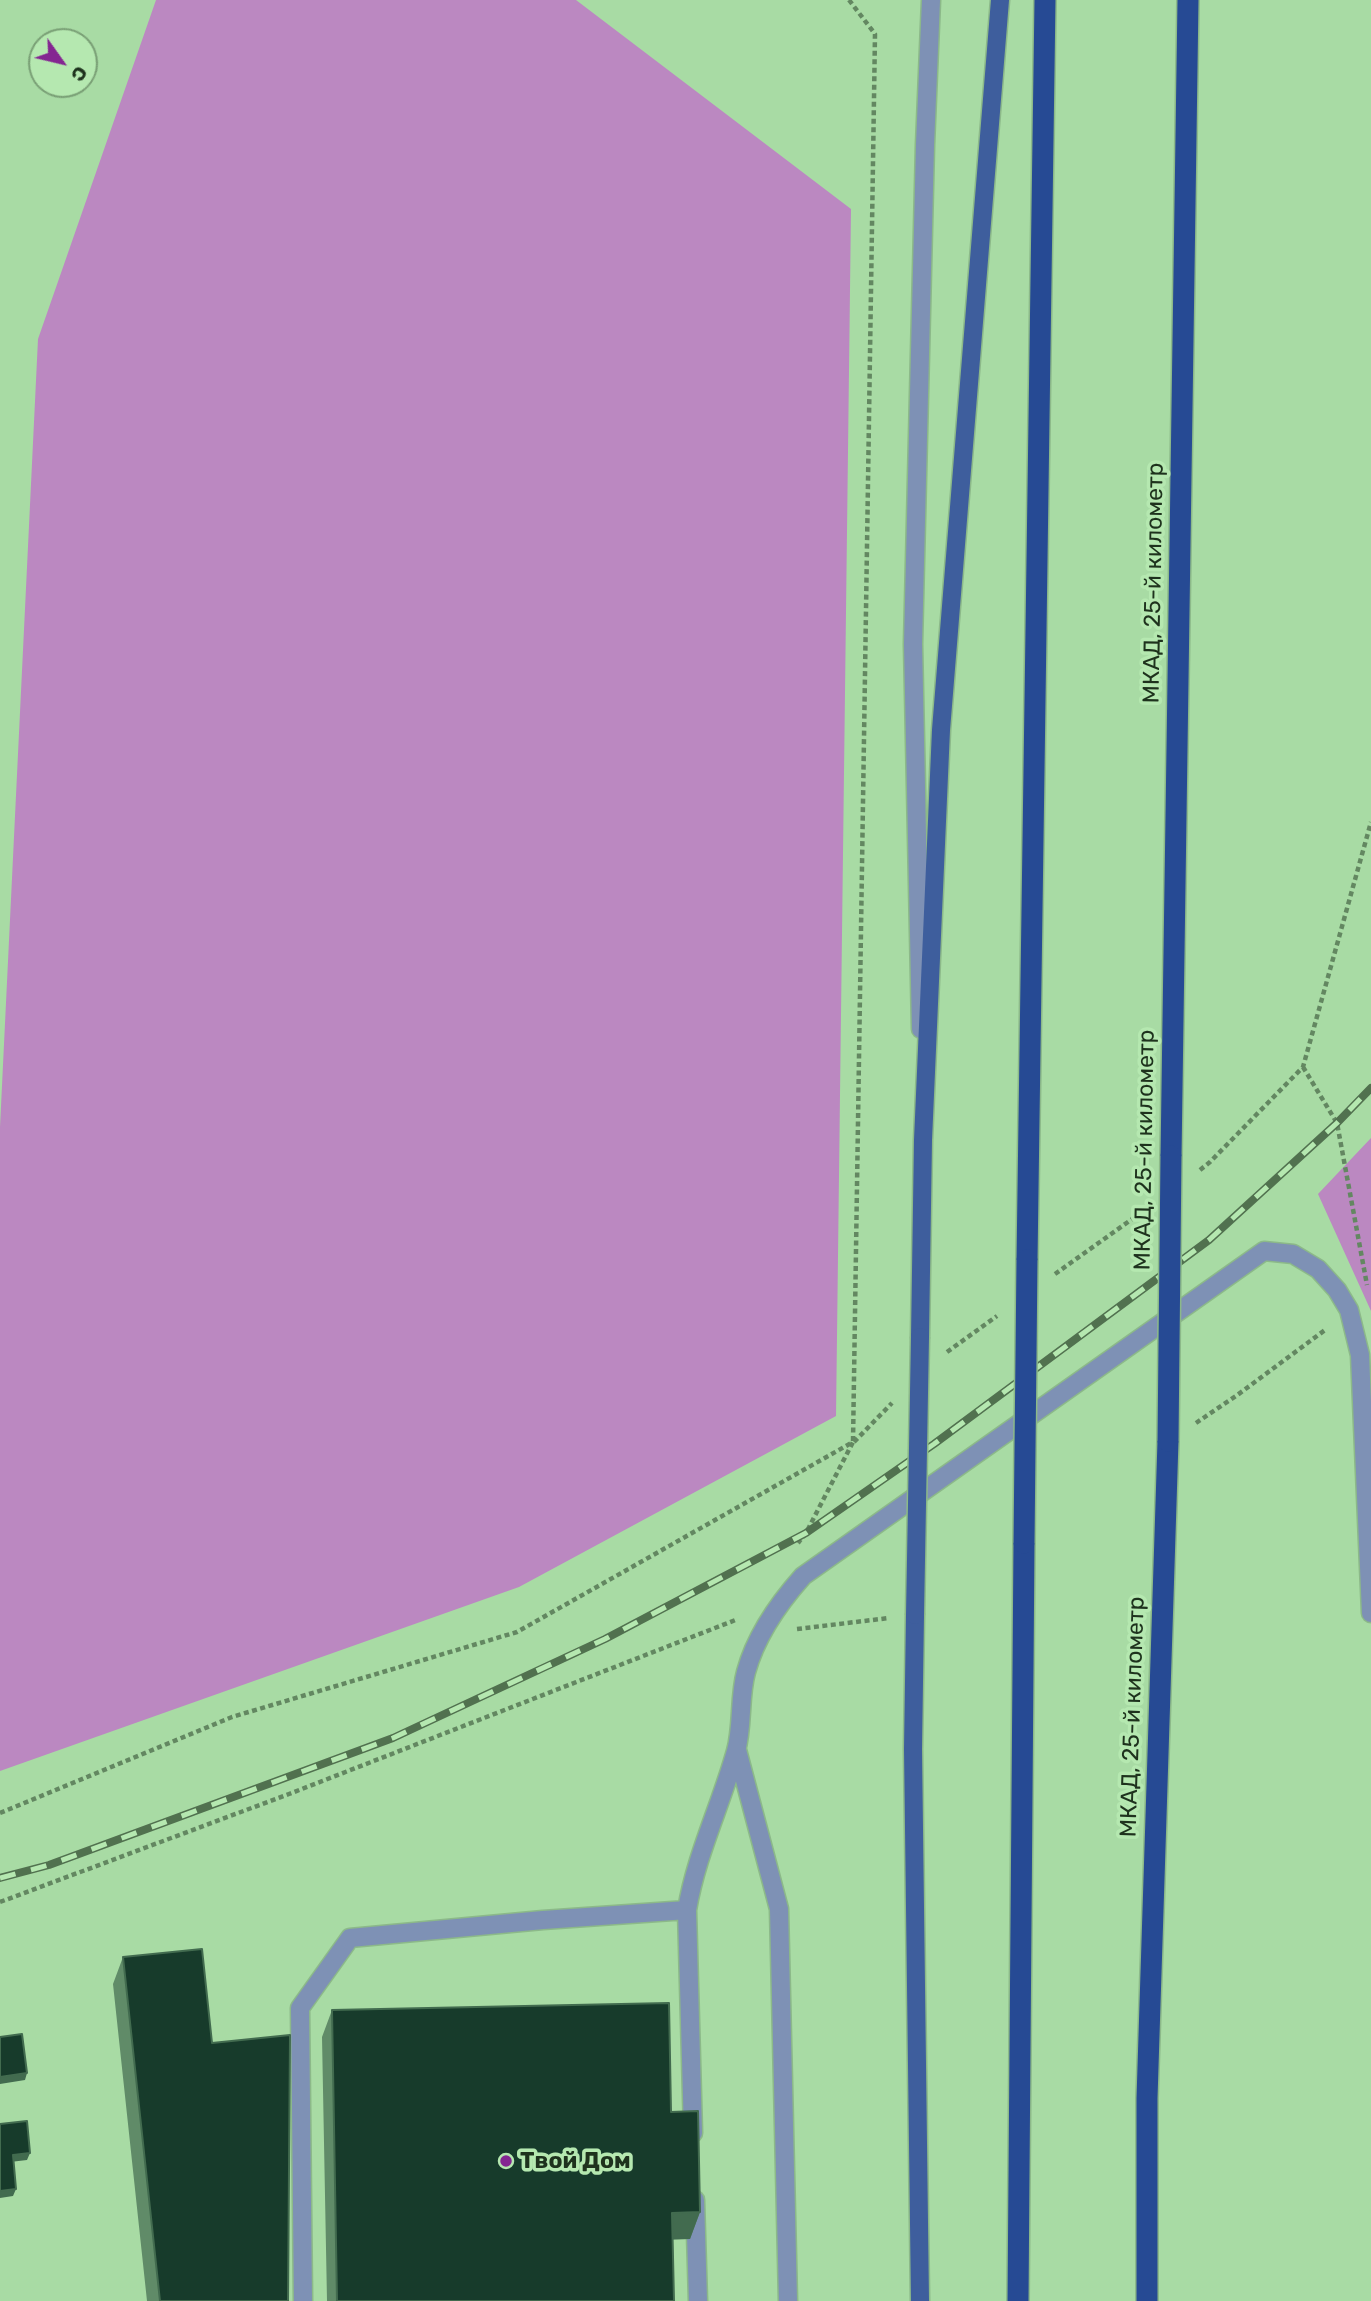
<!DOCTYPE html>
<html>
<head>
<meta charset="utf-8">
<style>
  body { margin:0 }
  #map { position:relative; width:1371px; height:2301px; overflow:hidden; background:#a8dba4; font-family:Rubik,sans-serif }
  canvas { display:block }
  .north { position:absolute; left:28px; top:28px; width:70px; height:70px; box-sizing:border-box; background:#b5e8b0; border:2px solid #799f75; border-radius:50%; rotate:124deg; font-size:19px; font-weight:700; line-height:28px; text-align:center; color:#1e321d }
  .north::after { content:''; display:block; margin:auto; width:24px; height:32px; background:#842691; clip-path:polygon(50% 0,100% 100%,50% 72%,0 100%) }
</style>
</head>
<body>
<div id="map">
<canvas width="1371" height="2301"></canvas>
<div class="north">С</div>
</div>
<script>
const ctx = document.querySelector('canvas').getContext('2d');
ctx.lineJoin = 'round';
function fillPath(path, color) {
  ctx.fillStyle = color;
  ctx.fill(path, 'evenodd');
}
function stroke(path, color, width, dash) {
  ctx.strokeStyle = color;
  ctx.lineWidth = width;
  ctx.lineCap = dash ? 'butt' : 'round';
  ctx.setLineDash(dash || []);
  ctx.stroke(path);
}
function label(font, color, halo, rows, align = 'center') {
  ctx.font = font + ' Rubik,sans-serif';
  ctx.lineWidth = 7;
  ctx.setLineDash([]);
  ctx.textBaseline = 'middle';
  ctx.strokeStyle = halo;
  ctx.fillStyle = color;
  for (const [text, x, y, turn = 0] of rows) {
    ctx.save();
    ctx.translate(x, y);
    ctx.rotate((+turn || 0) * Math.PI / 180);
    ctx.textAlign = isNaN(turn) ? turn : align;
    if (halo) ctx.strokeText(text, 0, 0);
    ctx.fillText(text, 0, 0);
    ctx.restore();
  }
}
const green = new Path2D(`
  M 156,0 L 576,0 L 851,209 L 836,1416 L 519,1587 L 0,1771 L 0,1127 L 38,339 Z
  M 1371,1138 L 1371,1311 L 1318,1194 Z`);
const path = new Path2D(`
  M 849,0 L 875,34 L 853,1442
  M 1303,1067 L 1337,1123 L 1367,1285
  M 1200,1170 L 1210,1162 L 1303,1067 L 1371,822
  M 1055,1274 L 1142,1212
  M 947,1352 L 997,1316
  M 1196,1423 L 1236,1396 L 1325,1330
  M 854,1442 L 892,1403
  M 797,1629 L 889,1618
  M 0,1813 L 232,1717 L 517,1632 L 853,1442 L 806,1533 L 798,1543
  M 0,1902 L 289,1794 L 738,1619`);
const minor = new Path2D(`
  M 921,1029 L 913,644 L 925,145 L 931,0
  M 737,1750 L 779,1909 L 788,2301
  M 693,2133 L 687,1910 C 696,1855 721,1805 736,1751 C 743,1726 739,1697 746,1672 C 756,1635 778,1604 803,1576 L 1264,1251 L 1293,1254 L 1318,1269 L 1337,1290 L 1349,1310 L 1360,1355 L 1371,1613
  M 695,2200 L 698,2301
  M 303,2301 L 300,2008 L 350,1938 L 543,1920 L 687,1910`);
const major = new Path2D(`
  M 920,1337 L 923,1140 L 941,730 L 1000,0
  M 915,1615 L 913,1749 L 920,2301`);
const highway = new Path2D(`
  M 1171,1156 L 1188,0
  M 1027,1260 L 1045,0
  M 1018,2301 L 1024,1543
  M 1147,2301 L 1147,2098 L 1168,1441`);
const rail = new Path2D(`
  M 0,1878 L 49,1865 L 393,1738 L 605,1639 L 806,1533 L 934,1444 L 1209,1240 L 1337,1123 L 1371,1088`);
const majorBridge = new Path2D(`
  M 915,1615 L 920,1337`);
const highwayBridge = new Path2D(`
  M 1168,1441 L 1171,1156
  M 1024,1543 L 1027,1260`);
const wall = new Path2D(`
  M 123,1957 L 212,2043 L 288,2301 L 147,2301 L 113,1984 Z
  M 332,2010 L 671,2112 L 700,2212 L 690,2239 L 673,2239 L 674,2301 L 327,2301 L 322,2037 Z`);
const shadedWall = new Path2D(`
  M 27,2073 L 25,2080 L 0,2084 L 0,2077 Z
  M 30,2153 L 27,2160 L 10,2162 L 13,2155 Z
  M 16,2189 L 13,2196 L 0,2198 L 0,2191 Z
  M 700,2212 L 690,2239 L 662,2240 L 672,2213 Z`);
const building = new Path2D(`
  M 202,1949 L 212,2043 L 290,2035 L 288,2301 L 160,2301 L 123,1957 Z
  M 669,2003 L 671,2112 L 698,2111 L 700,2212 L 672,2213 L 674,2301 L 337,2301 L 332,2010 Z
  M 22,2034 L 27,2073 L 0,2077 L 0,2037 Z
  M 27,2121 L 30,2153 L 13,2155 L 16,2189 L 0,2191 L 0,2124 Z`);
const markers = [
  [506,2161,7,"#842691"]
];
const streetNames = [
  ["МКАД, 25-й километр",1154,583,-89],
  ["МКАД, 25-й километр",1145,1150,-89],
  ["МКАД, 25-й километр",1133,1717,-88]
];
const poiNames = [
  ["Твой Дом",520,2161]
];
fillPath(green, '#bb88c1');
stroke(minor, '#8cb989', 21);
stroke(major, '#8cb989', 21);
stroke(highway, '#8cb989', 24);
stroke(path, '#638761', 4.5, [5, 3.5]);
stroke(minor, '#7e91b5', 18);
stroke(major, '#3e5e9d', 18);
stroke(highway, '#264a94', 21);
stroke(rail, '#51714f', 8);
stroke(rail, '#b5e8b0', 5, [16]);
stroke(majorBridge, '#8cb989', 21, []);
stroke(highwayBridge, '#8cb989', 24, []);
stroke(majorBridge, '#3e5e9d', 18);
stroke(highwayBridge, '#264a94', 21);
fillPath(wall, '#608b68');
fillPath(shadedWall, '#426b4f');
fillPath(building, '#173b2b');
stroke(building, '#426b4f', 2);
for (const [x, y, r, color] of markers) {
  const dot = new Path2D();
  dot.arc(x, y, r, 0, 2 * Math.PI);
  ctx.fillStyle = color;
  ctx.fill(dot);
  stroke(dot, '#b5e8b0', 2.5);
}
label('23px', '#1e321d', '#b5e8b0', streetNames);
label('bold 23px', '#1e321d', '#b5e8b0', poiNames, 'left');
</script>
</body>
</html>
